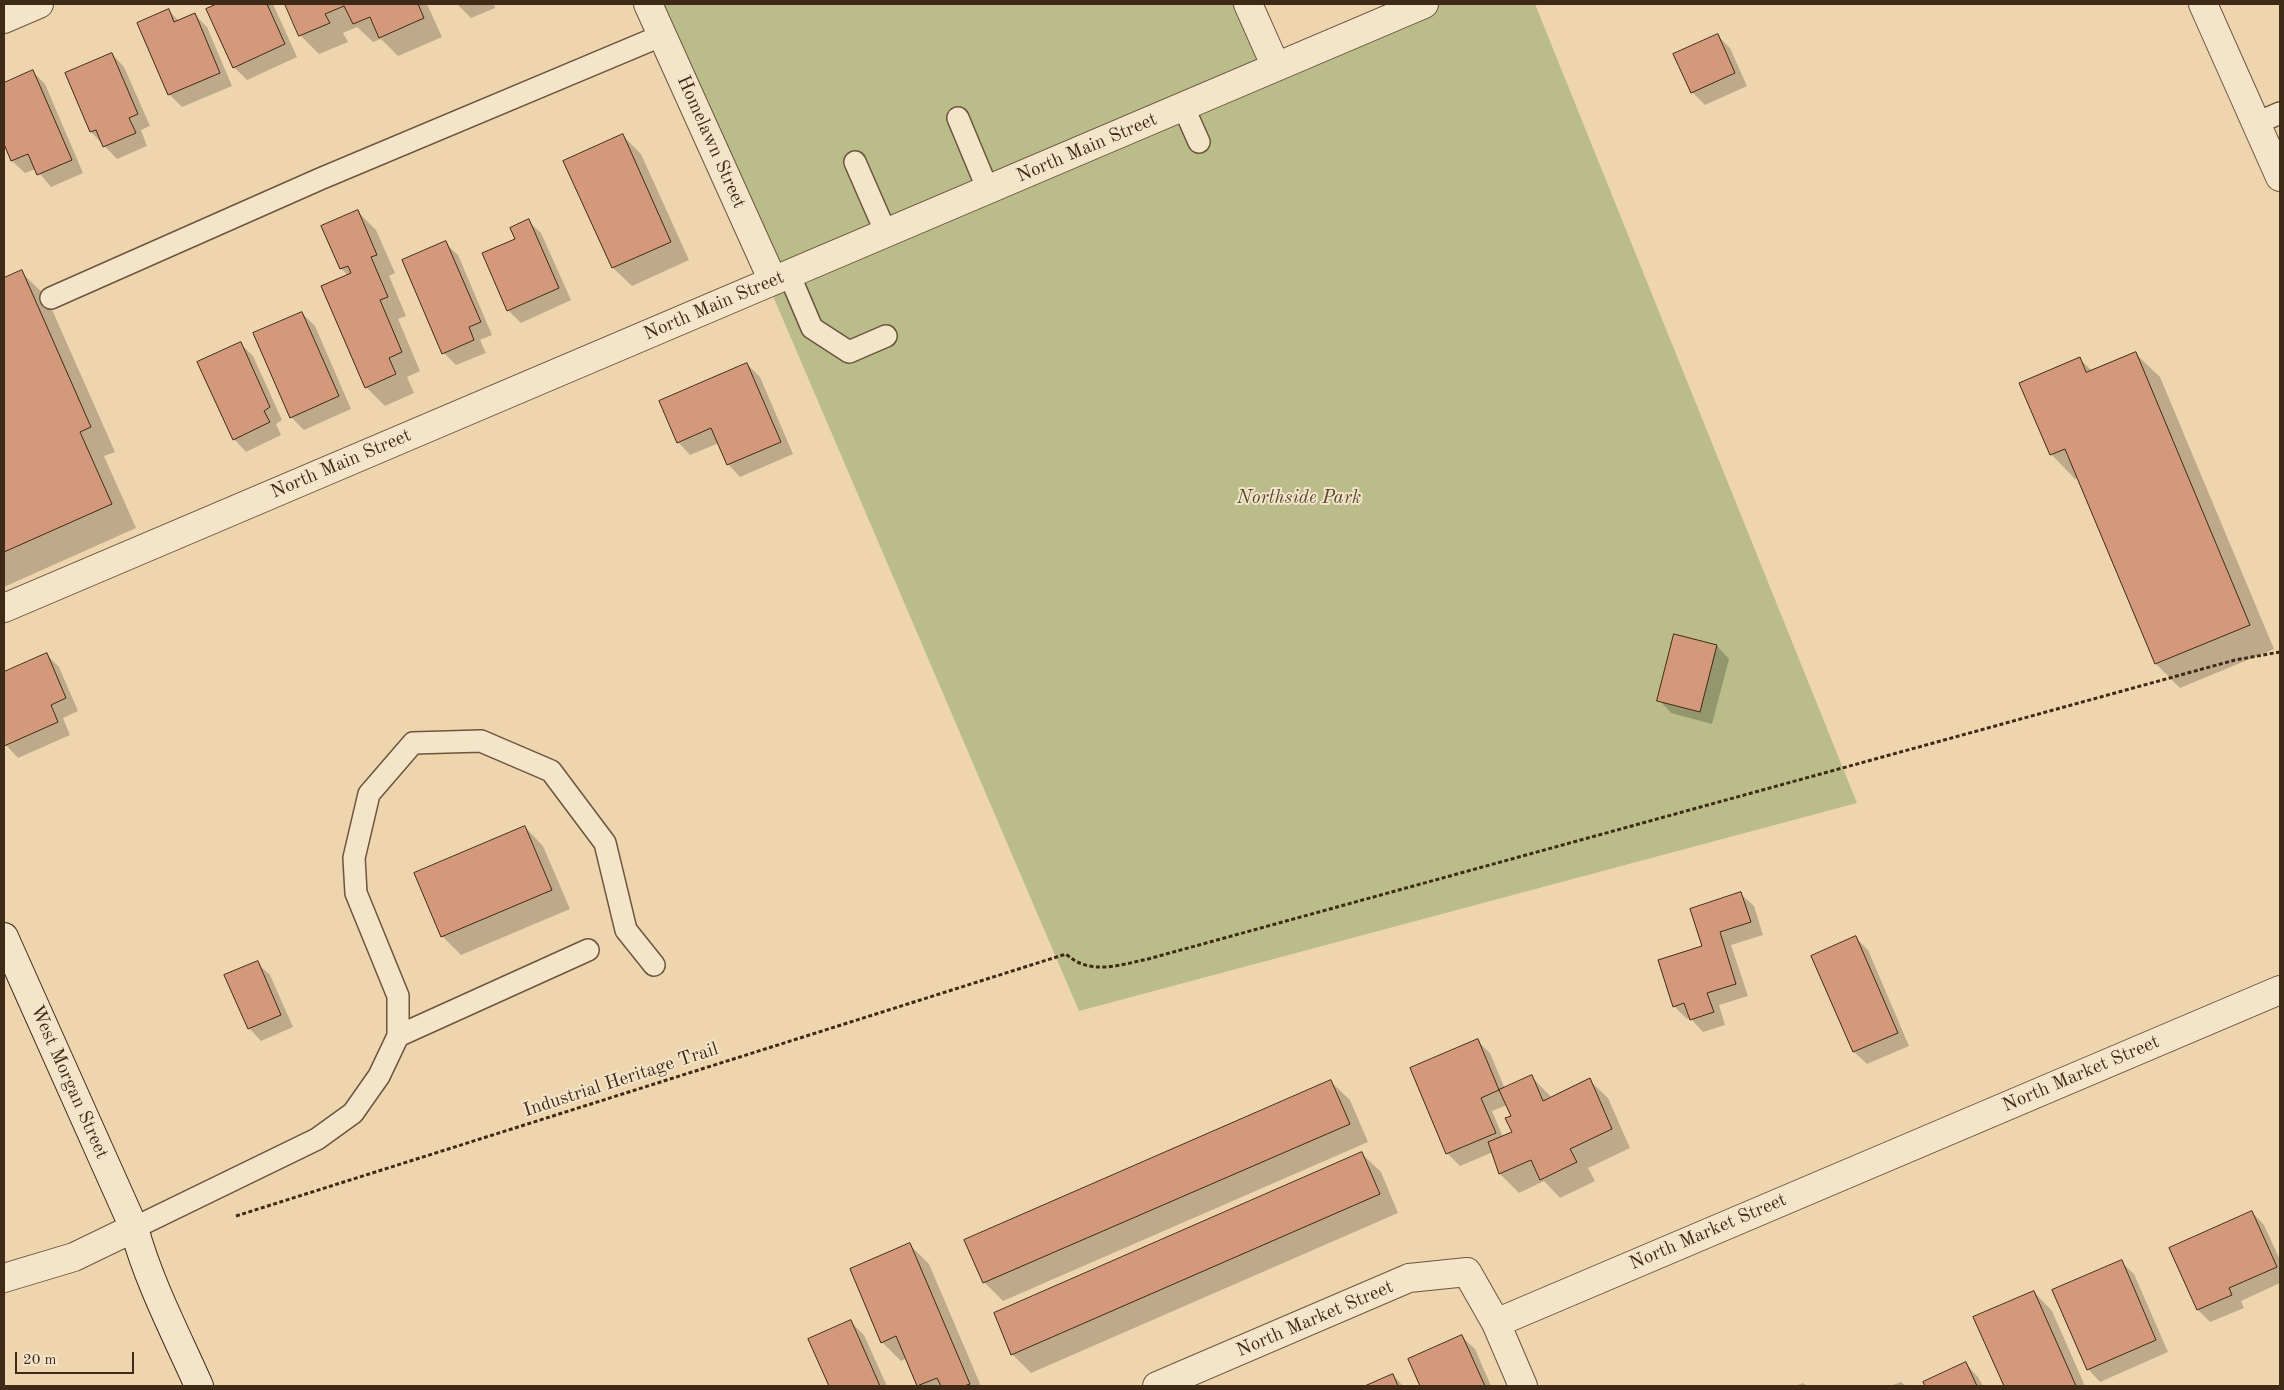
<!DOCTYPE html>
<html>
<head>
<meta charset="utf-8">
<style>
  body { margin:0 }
  #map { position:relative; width:2284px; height:1390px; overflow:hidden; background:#eed5ae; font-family:"Old Standard TT",serif }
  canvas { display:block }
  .frame { position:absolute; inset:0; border:5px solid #3f2a17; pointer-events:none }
  .scale { position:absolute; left:15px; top:1352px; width:119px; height:22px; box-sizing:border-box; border:2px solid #3f2a17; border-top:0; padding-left:6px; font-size:15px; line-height:18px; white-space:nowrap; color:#3f2a17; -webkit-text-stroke:4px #f4e4ca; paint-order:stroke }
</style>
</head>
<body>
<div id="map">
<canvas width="2284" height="1390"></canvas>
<div class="frame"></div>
<div class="scale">20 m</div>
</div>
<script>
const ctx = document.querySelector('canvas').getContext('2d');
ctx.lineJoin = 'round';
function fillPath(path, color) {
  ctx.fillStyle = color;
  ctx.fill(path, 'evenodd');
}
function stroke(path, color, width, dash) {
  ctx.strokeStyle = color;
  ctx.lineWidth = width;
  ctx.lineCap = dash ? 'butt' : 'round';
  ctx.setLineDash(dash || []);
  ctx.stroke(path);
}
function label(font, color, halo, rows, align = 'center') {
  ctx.font = font + ' "Old Standard TT",serif';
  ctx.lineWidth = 4;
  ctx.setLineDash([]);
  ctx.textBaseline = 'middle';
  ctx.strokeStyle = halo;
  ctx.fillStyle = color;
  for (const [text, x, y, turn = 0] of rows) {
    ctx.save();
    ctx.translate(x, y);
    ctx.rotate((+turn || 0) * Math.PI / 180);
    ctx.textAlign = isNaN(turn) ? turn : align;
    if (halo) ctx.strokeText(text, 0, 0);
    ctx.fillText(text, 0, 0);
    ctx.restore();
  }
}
const green = new Path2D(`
  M 648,4 L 1249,4 L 1276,67 L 1424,4 L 1535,4 L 1857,803 L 1079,1011 Z`);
const shadow = new Path2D(`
  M 220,4 L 273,4 L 297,57 L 247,80 L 234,67 L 208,9 Z
  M 287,4 L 427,4 L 442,37 L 398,56 L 381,39 L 373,42 L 357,27 L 343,33 L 348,42 L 319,54 L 300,35 Z
  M 457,4 L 494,4 L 495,8 L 471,18 Z
  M 169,11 L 179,21 L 194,14 L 207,27 L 232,86 L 182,107 L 169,94 Z
  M 1718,36 L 1730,48 L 1747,86 L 1705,105 L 1692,92 Z
  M 112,54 L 124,67 L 150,126 L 141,130 L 147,146 L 117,159 L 91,132 L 66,73 Z
  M 33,72 L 45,84 L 83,173 L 51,187 L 36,169 L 25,173 L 12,161 L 4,141 L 4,84 Z
  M 623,136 L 641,154 L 689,260 L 632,286 L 613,268 L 565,162 Z
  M 357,211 L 376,230 L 395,273 L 389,276 L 406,316 L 398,319 L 420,371 L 407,377 L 414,393 L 385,406 L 366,387 L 348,276 L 341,268 Z
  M 528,221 L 541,233 L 571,300 L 521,323 L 508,310 Z
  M 445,243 L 458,255 L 492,335 L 480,340 L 486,353 L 456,365 L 444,353 Z
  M 21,272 L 46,296 L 115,452 L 104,456 L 136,528 L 4,587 L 4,280 Z
  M 302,313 L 315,326 L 351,409 L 304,430 L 291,417 Z
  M 240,343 L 253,356 L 282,420 L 276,424 L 281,435 L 246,452 L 234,439 Z
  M 2135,353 L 2160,377 L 2274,649 L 2180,688 L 2156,664 L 2078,478 L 2075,479 L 2051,454 L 2080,359 L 2092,371 Z
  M 747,364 L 760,377 L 793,454 L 740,477 L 728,464 L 719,443 L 690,455 L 678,442 Z
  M 1675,636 L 1717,646 L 1729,659 L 1712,724 L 1671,713 L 1659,700 Z
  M 46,654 L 59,667 L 78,711 L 63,718 L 70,735 L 18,758 L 4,743 L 4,674 Z
  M 525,827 L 543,846 L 570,909 L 461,955 L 442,936 Z
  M 1741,894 L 1754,906 L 1763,935 L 1731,945 L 1748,996 L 1719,1005 L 1725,1025 L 1703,1032 L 1690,1018 L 1687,1019 L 1674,1006 L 1704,947 Z
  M 1856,938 L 1868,950 L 1909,1046 L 1867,1064 L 1854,1052 Z
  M 257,963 L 270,975 L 293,1027 L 261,1041 L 249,1028 Z
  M 1478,1041 L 1490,1053 L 1505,1089 L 1531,1076 L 1552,1098 L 1589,1080 L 1608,1098 L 1630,1148 L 1588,1168 L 1595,1181 L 1560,1198 L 1544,1181 L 1519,1193 L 1500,1174 L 1493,1152 L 1460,1166 L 1447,1153 ZM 1507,1105 L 1513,1117 L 1513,1133 L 1503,1137 L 1492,1111 Z
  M 1331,1082 L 1350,1100 L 1368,1142 L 1003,1301 L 984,1282 Z
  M 1362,1154 L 1381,1172 L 1398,1213 L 1031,1373 L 1012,1354 Z
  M 2252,1212 L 2264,1225 L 2280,1260 L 2280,1283 L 2241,1301 L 2244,1308 L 2210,1322 L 2198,1310 L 2171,1249 Z
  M 910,1245 L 929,1264 L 981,1386 L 919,1386 L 907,1358 L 901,1361 L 882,1342 Z
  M 2121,1262 L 2134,1274 L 2168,1352 L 2100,1382 L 2088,1369 Z
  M 2034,1292 L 2052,1311 L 2085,1386 L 2005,1386 L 1975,1318 Z
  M 851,1322 L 864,1335 L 887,1386 L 830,1386 L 810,1340 Z
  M 1462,1337 L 1475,1349 L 1491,1386 L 1421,1386 L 1410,1360 Z
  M 1966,1364 L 1978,1377 L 1983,1386 L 1926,1386 L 1924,1383 Z
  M 1393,1375 L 1403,1386 L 1368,1386 Z
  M 1901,1382 L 1906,1386 L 1890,1386 Z
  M 1803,1383 L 1807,1386 L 1795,1386 Z`);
const building = new Path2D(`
  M 217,4 L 267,4 L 285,44 L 233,68 L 206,9 Z
  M 285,4 L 418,4 L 424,18 L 379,38 L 370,17 L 353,24 L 344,6 L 325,14 L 330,23 L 299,36 Z
  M 169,9 L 174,22 L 195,13 L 220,73 L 168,95 L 137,23 Z
  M 1718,34 L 1735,73 L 1691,93 L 1673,54 Z
  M 112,53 L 138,114 L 129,118 L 136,133 L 103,147 L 96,130 L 90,132 L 65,73 Z
  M 33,70 L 72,160 L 37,175 L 28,154 L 11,161 L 4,144 L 4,83 Z
  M 623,134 L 671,242 L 612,268 L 563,161 Z
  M 358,210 L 377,255 L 371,257 L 388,297 L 380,300 L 402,352 L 389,358 L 396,374 L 365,388 L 321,286 L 351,273 L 348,266 L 340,269 L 321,226 Z
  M 529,219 L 559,288 L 507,311 L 482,253 L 515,239 L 510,228 Z
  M 446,241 L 481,322 L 469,327 L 474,340 L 442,354 L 402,260 Z
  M 22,270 L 91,427 L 80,432 L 112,504 L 4,552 L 4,278 Z
  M 302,312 L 339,396 L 290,418 L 253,333 Z
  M 241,342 L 270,407 L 264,411 L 270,422 L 233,440 L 197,362 Z
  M 2136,352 L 2250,625 L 2155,664 L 2065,449 L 2050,455 L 2019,383 L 2080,357 L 2086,372 Z
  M 747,363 L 781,442 L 727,465 L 711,428 L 677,443 L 659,401 Z
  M 1674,634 L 1717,645 L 1700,712 L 1657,701 Z
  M 47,653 L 66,698 L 51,705 L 58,722 L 4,746 L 4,672 Z
  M 525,826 L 552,890 L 441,937 L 414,873 Z
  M 1741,892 L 1751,922 L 1720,932 L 1736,984 L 1707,993 L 1714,1012 L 1690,1020 L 1684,1003 L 1673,1007 L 1658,960 L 1702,946 L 1690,909 Z
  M 1856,936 L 1898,1033 L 1853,1052 L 1811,956 Z
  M 258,961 L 281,1015 L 248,1029 L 224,975 Z
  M 1478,1039 L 1499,1090 L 1481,1098 L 1496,1133 L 1446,1154 L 1410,1068 Z
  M 1532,1075 L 1543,1101 L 1590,1078 L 1612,1129 L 1570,1149 L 1577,1162 L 1540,1180 L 1531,1160 L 1499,1174 L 1488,1142 L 1512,1132 L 1505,1118 L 1511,1116 L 1499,1090 Z
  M 1331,1080 L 1350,1124 L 983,1283 L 964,1240 Z
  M 1362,1152 L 1380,1194 L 1011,1355 L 994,1313 Z
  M 2252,1211 L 2277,1267 L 2229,1288 L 2232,1295 L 2197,1310 L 2169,1248 Z
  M 910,1243 L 970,1384 L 964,1386 L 941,1386 L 937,1378 L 917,1386 L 896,1336 L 881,1343 L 850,1269 Z
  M 2122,1260 L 2156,1340 L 2087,1370 L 2052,1290 Z
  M 2034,1291 L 2076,1386 L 2004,1386 L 1973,1317 Z
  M 851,1320 L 880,1386 L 829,1386 L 808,1339 Z
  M 1462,1335 L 1485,1386 L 1420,1386 L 1408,1359 Z
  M 1966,1362 L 1977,1386 L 1925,1386 L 1923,1382 Z
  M 1393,1374 L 1398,1386 L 1365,1386 Z`);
const path = new Path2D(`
  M 236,1216 L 1066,954 C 1090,976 1119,965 1148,959 L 2235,660 L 2280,652`);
const lane = new Path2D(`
  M 1183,106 L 1199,142
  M 958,118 L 988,190
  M 2257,123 L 2280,113
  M 855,162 L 886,233
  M 789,274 L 812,328 L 849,352 L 886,336
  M 51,298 L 320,179 L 663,35
  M 398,1036 L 588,950
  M 134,1228 L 317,1139 L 353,1113 L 379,1076 L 398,1036 L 398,996 L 356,893 L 354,858 L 369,794 L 413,743 L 481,741 L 551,771 L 605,843 L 626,930 L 654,965`);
const street = new Path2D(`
  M 648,4 L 773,281
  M 1248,4 L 1276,67
  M 2203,4 L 2280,177
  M 4,19 L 39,4
  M 4,608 L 1424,4
  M 4,1278 L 74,1257 L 134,1228
  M 1496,1323 L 2280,990
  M 1157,1386 L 1409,1278 L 1467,1272 L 1496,1323 L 1523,1386`);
const secondary = new Path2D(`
  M 4,937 L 134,1228 C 149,1283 176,1334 199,1386`);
const streetNames = [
  ["Homelawn Street",711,142,66],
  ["North Main Street",1087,148,-23],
  ["North Main Street",714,306,-23],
  ["North Main Street",341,464,-23],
  ["North Market Street",2081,1074,-23],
  ["Industrial Heritage Trail",621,1080,-18],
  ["West Morgan Street",69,1082,66],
  ["North Market Street",1708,1232,-23],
  ["North Market Street",1315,1319,-23]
];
const parkNames = [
  ["Northside Park",1299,498]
];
fillPath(green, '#babd89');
fillPath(shadow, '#0003');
fillPath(building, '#d4997a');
stroke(building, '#3f2a17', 1);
stroke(lane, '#6b553d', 24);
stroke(street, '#6b553d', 30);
stroke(secondary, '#3f2a17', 30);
stroke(path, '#3f2a17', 3, [4, 2.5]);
stroke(lane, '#f4e4ca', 21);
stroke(street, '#f4e4ca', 28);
stroke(secondary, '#f4e4ca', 28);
label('19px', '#3f2a17', '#f4e4ca', streetNames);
label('italic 19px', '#58472e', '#f4e4ca', parkNames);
</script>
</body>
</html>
